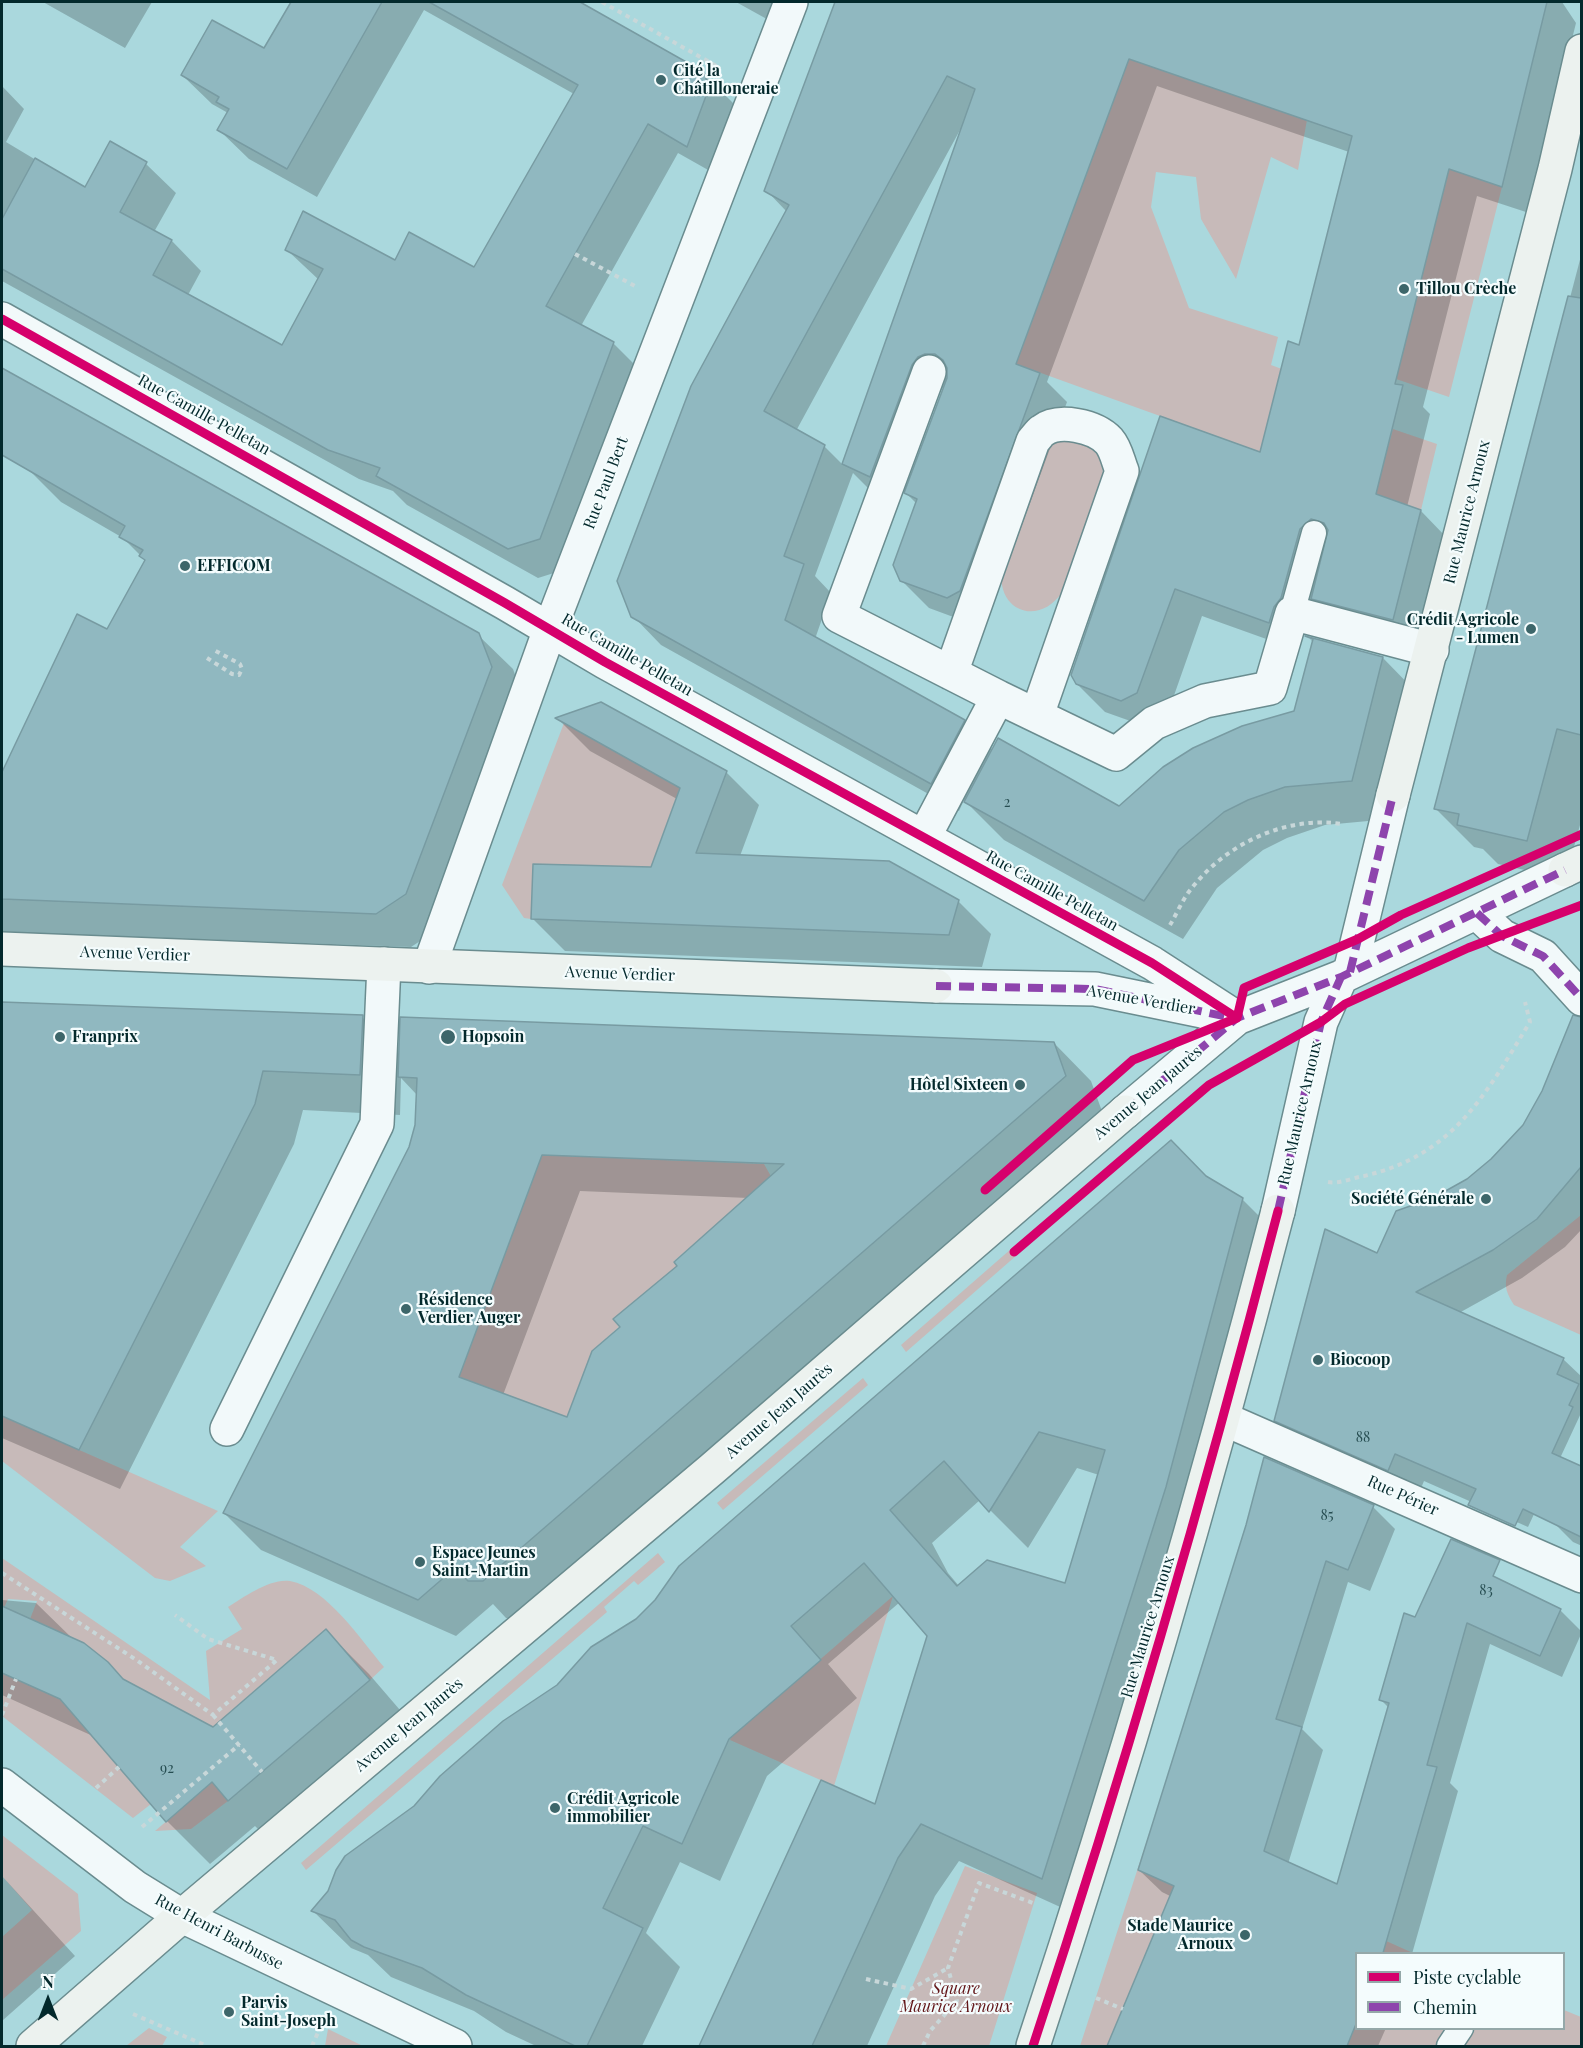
<!DOCTYPE html>
<html>
<head>
<meta charset="utf-8">
<style>
  body { margin:0 }
  #map { position:relative; width:1583px; height:2048px; overflow:hidden; background:#aad8dd; font-family:"Playfair Display",serif }
  canvas { display:block }
  .frame { position:absolute; inset:0; border:3px solid #03292c; pointer-events:none }
  .legend { position:absolute; left:1355px; top:1952px; width:210px; height:78px; box-sizing:border-box; background:#f4fcfd; border:2px solid #94a8a9; margin:0; padding:8px 10px; list-style:none; font-size:18px; color:#03292c }
  .legend li { display:flex; align-items:center; gap:12px; height:30px }
  .legend b { width:30px; border:2px solid #94a8a9 }
  .north { position:absolute; left:18px; top:1970px; width:60px; height:60px; -webkit-text-stroke:4px #f4fcfd; paint-order:stroke; rotate:0deg; font-size:16px; font-weight:700; line-height:24px; text-align:center; color:#03292c }
  .north::after { content:''; display:block; margin:auto; width:21px; height:27px; background:#03292c; clip-path:polygon(50% 0,100% 100%,50% 72%,0 100%) }
</style>
</head>
<body>
<div id="map">
<canvas width="1583" height="2048"></canvas>
<div class="frame"></div>
<ul class="legend">
<li><b style="height:8px;background:#d6006c"></b>Piste cyclable</li>
<li><b style="height:8px;background:#8e44ad"></b>Chemin</li>
</ul>
<div class="north">N</div>
</div>
<script>
const ctx = document.querySelector('canvas').getContext('2d');
ctx.lineJoin = 'round';
function fillPath(path, color) {
  ctx.fillStyle = color;
  ctx.fill(path, 'evenodd');
}
function stroke(path, color, width, dash) {
  ctx.strokeStyle = color;
  ctx.lineWidth = width;
  ctx.lineCap = dash ? 'butt' : 'round';
  ctx.setLineDash(dash || []);
  ctx.stroke(path);
}
function label(font, color, halo, rows, align = 'center') {
  ctx.font = font + ' "Playfair Display",serif';
  ctx.lineWidth = 4.5;
  ctx.setLineDash([]);
  ctx.textBaseline = 'middle';
  ctx.strokeStyle = halo;
  ctx.fillStyle = color;
  for (const [text, x, y, turn = 0] of rows) {
    ctx.save();
    ctx.translate(x, y);
    ctx.rotate((+turn || 0) * Math.PI / 180);
    ctx.textAlign = isNaN(turn) ? turn : align;
    if (halo) ctx.strokeText(text, 0, 0);
    ctx.fillText(text, 0, 0);
    ctx.restore();
  }
}
const green = new Path2D(`
  M 1129,59 L 1307,120 L 1298,170 L 1271,157 L 1236,279 L 1201,219 L 1196,177 L 1156,172 L 1151,207 L 1189,308 L 1278,337 L 1271,365 L 1290,372 L 1268,455 L 1016,364 Z
  M 1449,169 L 1502,187 L 1449,397 L 1396,379 Z
  M 1393,429 L 1437,444 L 1421,510 L 1367,491 L 1382,468 Z
  M 1077,436 C 1098,451 1106,453 1102,481 L 1063,591 C 1039,628 995,611 1002,568 L 1049,444 L 1062,437 Z
  M 564,723 L 680,787 L 645,883 L 533,864 L 531,919 L 524,918 L 502,885 Z
  M 542,1155 L 764,1164 L 772,1178 L 674,1261 L 684,1273 L 613,1319 L 619,1327 L 592,1351 L 567,1417 L 459,1377 Z
  M 1581,1215 L 1581,1335 L 1514,1305 C 1507,1294 1504,1287 1507,1275 Z
  M 1011,1249 L 1017,1255 L 906,1352 L 901,1345 Z
  M 863,1378 L 868,1385 L 723,1510 L 717,1503 Z
  M 2,1416 L 218,1511 L 180,1547 L 206,1566 L 170,1581 L 155,1578 L 2,1461 Z
  M 658,1553 L 665,1562 L 638,1585 L 634,1581 L 604,1607 L 607,1612 L 306,1870 L 301,1863 Z
  M 2,1558 L 210,1700 L 206,1651 L 242,1629 L 228,1607 C 244,1597 270,1578 290,1581 C 327,1588 361,1640 384,1667 L 370,1680 L 326,1629 L 230,1712 L 212,1782 L 228,1801 L 191,1829 L 155,1831 L 212,1782 L 172,1705 L 146,1691 L 139,1697 L 108,1662 L 84,1643 L 30,1619 L 37,1601 L 8,1599 L 4,1608 L 2,1607 Z
  M 893,1596 L 834,1786 L 730,1740 L 731,1737 Z
  M 2,1673 L 60,1699 L 151,1804 L 133,1818 L 2,1716 Z
  M 1149,1834 L 1413,1953 L 1356,1954 L 1356,2028 L 1564,2028 L 1564,2010 L 1581,2017 L 1581,2046 L 1080,2046 Z
  M 2,1835 L 78,1894 L 81,1931 L 2,2000 L 2,1937 L 32,1910 L 2,1876 Z
  M 965,1866 L 1037,1893 L 989,2046 L 886,2046 Z
  M 149,2028 L 167,2037 L 162,2046 L 126,2046 Z
  M 328,2029 L 363,2046 L 364,2046 L 325,2046 Z`);
const shadow = new Path2D(`
  M 43,2 L 152,2 L 125,48 Z
  M 292,2 L 577,2 L 703,73 L 733,103 L 738,118 L 717,175 L 678,153 L 581,326 L 613,343 L 642,372 L 570,568 L 538,578 L 407,505 L 393,491 L 359,479 L 2,281 L 2,86 L 24,109 L 6,142 L 86,190 L 111,143 L 146,164 L 176,193 L 154,232 L 172,241 L 201,271 L 188,295 L 282,347 L 319,280 L 287,250 L 474,269 L 574,94 L 424,10 L 317,197 L 249,159 L 219,130 L 228,113 L 212,104 L 182,75 L 265,50 Z
  M 736,2 L 793,2 L 783,28 Z
  M 837,2 L 1562,2 L 1576,23 L 1529,213 L 1477,196 L 1423,407 L 1430,414 L 1407,507 L 1421,511 L 1448,539 L 1420,647 L 1340,626 L 1315,601 L 1309,626 L 1302,635 L 1297,650 L 1202,616 L 1165,721 L 1150,728 L 1105,712 L 1077,684 L 1261,454 L 1300,347 L 1349,152 L 1157,86 L 1047,382 L 1067,402 L 988,618 L 975,625 L 929,608 L 901,580 L 917,504 L 906,493 L 945,385 L 939,393 L 898,504 L 871,491 L 853,473 L 815,576 L 831,593 L 815,639 L 964,721 L 993,750 L 1120,808 L 1295,712 L 1314,643 L 1310,639 L 1383,658 L 1421,697 L 1390,819 L 1325,825 L 1287,838 L 1263,850 L 1217,888 L 1183,939 L 1004,840 L 964,800 L 959,811 L 661,645 L 633,616 L 787,212 L 766,190 ZM 960,130 L 962,131 L 843,465 L 824,446 L 796,431 Z
  M 1582,252 L 1582,818 L 1565,879 L 1498,864 L 1483,849 L 1474,847 L 1436,809 Z
  M 2,371 L 478,635 L 513,669 L 525,703 L 440,928 L 411,947 L 2,932 L 2,775 L 77,616 L 107,631 L 146,561 L 123,538 L 61,502 L 27,468 L 28,465 L 2,451 Z
  M 558,719 L 726,772 L 759,805 L 740,856 L 958,901 L 991,934 L 982,967 L 565,951 L 532,918 L 652,868 L 677,799 L 590,751 Z
  M 2,1003 L 362,1017 L 400,1055 L 1054,1043 L 1091,1081 L 1103,1114 L 520,1618 L 506,1618 L 493,1604 L 456,1636 L 261,1550 L 224,1513 L 411,1148 L 417,1126 L 417,1095 L 401,1078 L 400,1115 L 303,1110 L 294,1144 L 120,1489 L 2,1438 ZM 580,1191 L 748,1198 L 622,1327 L 568,1419 L 503,1395 Z
  M 1555,1062 L 1582,1063 L 1582,1229 L 1565,1247 L 1522,1278 L 1459,1313 L 1563,1359 L 1582,1377 L 1582,1411 L 1528,1527 L 1424,1481 L 1417,1498 L 1305,1449 L 1276,1420 L 1378,1255 L 1434,1200 L 1468,1180 L 1516,1139 L 1544,1091 Z
  M 1208,1179 L 1242,1199 L 1280,1237 L 1080,1916 L 959,1861 L 935,1896 L 867,2046 L 701,2046 L 822,1782 L 876,1806 L 929,1635 L 900,1602 L 828,1664 L 857,1698 L 767,1776 L 720,1881 L 680,1862 L 646,1933 L 680,1967 L 642,2046 L 536,2046 L 506,2032 L 474,2011 L 391,1977 L 368,1955 L 351,1948 L 313,1911 L 415,1807 L 636,1620 ZM 1077,1468 L 1099,1475 L 1066,1585 L 959,1586 L 948,1573 L 932,1543 L 980,1500 L 1028,1548 Z
  M 1582,1475 L 1582,1546 L 1573,1542 L 1554,1523 Z
  M 1373,1507 L 1395,1529 L 1370,1591 L 1348,1582 L 1302,1729 L 1323,1750 L 1288,1864 L 1338,1886 L 1389,1708 L 1381,1700 L 1416,1618 L 1560,1610 L 1582,1632 L 1562,1677 L 1490,1644 L 1450,1783 L 1458,1791 L 1412,1954 L 1356,1954 L 1356,2028 L 1386,2028 L 1378,2046 L 1109,2046 L 1172,1897 L 1162,1892 L 1139,1870 L 1247,1525 Z
  M 2,1600 L 36,1603 L 75,1641 L 107,1663 L 126,1682 L 213,1729 L 326,1631 L 369,1674 L 412,1724 L 273,1844 L 255,1826 L 210,1864 L 167,1821 L 95,1737 L 2,1695 Z
  M 2,1876 L 75,1956 L 2,2021 Z`);
const building = new Path2D(`
  M 291,2 L 382,2 L 287,169 L 217,130 L 229,109 L 216,102 L 219,97 L 181,75 L 212,20 L 264,48 Z
  M 429,2 L 580,2 L 704,72 L 709,88 L 687,147 L 648,124 L 546,306 L 614,342 L 540,539 L 508,549 L 376,476 L 380,468 L 328,450 L 2,269 L 2,219 L 35,158 L 85,187 L 110,141 L 147,162 L 120,212 L 172,240 L 153,275 L 282,345 L 323,269 L 285,250 L 303,211 L 395,260 L 409,232 L 474,267 L 578,85 Z
  M 835,2 L 1547,2 L 1502,187 L 1449,169 L 1395,384 L 1403,385 L 1376,494 L 1421,510 L 1393,620 L 1311,599 L 1328,530 L 1324,523 L 1311,519 L 1300,529 L 1281,598 L 1274,607 L 1269,623 L 1175,589 L 1137,693 L 1121,701 L 1076,684 L 1071,675 L 1160,416 L 1260,452 L 1288,341 L 1299,345 L 1352,136 L 1129,59 L 1016,364 L 1040,373 L 960,591 L 947,598 L 900,581 L 893,565 L 917,499 L 904,493 L 947,378 L 947,368 L 943,360 L 935,354 L 925,354 L 918,357 L 912,365 L 870,477 L 842,464 L 975,89 L 947,76 L 764,411 L 825,445 L 784,556 L 804,564 L 785,620 L 965,720 L 931,784 L 631,617 L 617,581 L 691,386 L 789,205 L 764,191 Z
  M 1568,296 L 1581,298 L 1581,735 L 1557,729 L 1527,841 L 1457,825 L 1459,814 L 1434,809 Z
  M 2,368 L 479,633 L 492,667 L 406,894 L 376,914 L 2,899 L 2,772 L 77,614 L 107,629 L 145,560 L 139,556 L 143,550 L 119,537 L 125,526 L 2,455 Z
  M 1305,636 L 1383,657 L 1352,781 L 1285,787 L 1248,800 L 1224,812 L 1179,850 L 1144,901 L 964,802 L 998,738 L 1119,806 L 1163,767 L 1193,748 L 1242,726 L 1294,711 L 1313,639 Z
  M 601,702 L 727,771 L 696,853 L 889,861 L 959,900 L 949,935 L 531,919 L 533,864 L 651,867 L 680,788 L 555,718 Z
  M 2,1002 L 363,1015 L 360,1075 L 263,1071 L 255,1104 L 79,1450 L 2,1416 Z
  M 1573,1015 L 1581,1017 L 1581,1167 L 1537,1219 L 1493,1250 L 1416,1292 L 1564,1358 L 1557,1374 L 1579,1384 L 1569,1405 L 1573,1407 L 1552,1453 L 1581,1466 L 1581,1537 L 1523,1509 L 1515,1526 L 1468,1505 L 1476,1489 L 1395,1454 L 1388,1471 L 1274,1421 L 1325,1229 L 1377,1253 L 1396,1211 L 1433,1198 L 1467,1179 L 1491,1159 L 1523,1125 L 1542,1091 Z
  M 400,1017 L 1054,1042 L 1066,1076 L 483,1581 L 468,1581 L 455,1568 L 418,1600 L 223,1513 L 409,1147 L 415,1125 L 417,1078 L 398,1077 ZM 542,1155 L 784,1164 L 674,1262 L 677,1266 L 613,1319 L 620,1327 L 592,1351 L 567,1417 L 459,1377 Z
  M 1171,1140 L 1206,1176 L 1243,1198 L 1166,1487 L 1042,1879 L 921,1824 L 898,1858 L 812,2046 L 699,2046 L 821,1780 L 875,1804 L 927,1636 L 864,1563 L 791,1626 L 821,1660 L 729,1739 L 682,1844 L 643,1826 L 603,1908 L 643,1928 L 587,2046 L 575,2046 L 466,1995 L 422,1968 L 364,1947 L 351,1940 L 335,1920 L 311,1911 L 328,1891 L 336,1870 L 345,1856 L 414,1806 L 440,1776 L 503,1721 L 557,1685 L 591,1647 L 636,1619 L 655,1600 L 679,1566 ZM 1039,1432 L 1105,1450 L 1065,1583 L 987,1560 L 957,1586 L 890,1510 L 944,1461 L 989,1512 Z
  M 1264,1457 L 1374,1505 L 1348,1570 L 1326,1561 L 1276,1719 L 1302,1727 L 1264,1851 L 1337,1884 L 1389,1703 L 1379,1700 L 1404,1613 L 1415,1617 L 1451,1539 L 1500,1560 L 1493,1576 L 1561,1609 L 1540,1656 L 1467,1623 L 1427,1765 L 1437,1767 L 1383,1953 L 1356,1953 L 1356,2024 L 1347,2046 L 1107,2046 L 1174,1886 L 1138,1870 L 1246,1525 Z
  M 2,1606 L 84,1643 L 108,1662 L 123,1679 L 213,1727 L 326,1629 L 370,1680 L 228,1801 L 212,1782 L 166,1822 L 60,1699 L 2,1673 Z`);
const path = new Path2D(`
  M 602,2 L 720,68
  M 575,254 L 635,286
  M 207,658 L 232,674 L 239,675 L 242,669 L 240,664 L 214,650
  M 1170,925 C 1176,915 1181,903 1188,893 C 1222,846 1284,815 1342,824
  M 1328,1182 C 1339,1184 1352,1178 1364,1176 C 1454,1155 1485,1095 1530,1022 L 1525,1002
  M 2,1573 L 138,1661 L 213,1715 L 277,1660 L 208,1639 L 175,1615
  M 2,1715 L 16,1679
  M 213,1715 L 262,1772
  M 96,1788 L 119,1767
  M 142,1827 L 239,1745
  M 866,1979 L 911,1989 L 948,1968
  M 1096,1998 L 1123,2009
  M 133,2014 L 207,2046
  M 312,2046 L 320,2028
  M 923,2046 L 930,2031 L 957,2001 L 948,1968 L 979,1883 L 1033,1903`);
const lane = new Path2D(`
  M 1292,613 L 1314,533
  M 1449,2046 L 1461,2028`);
const street = new Path2D(`
  M 2,319 L 505,603 L 605,662 L 1152,963 L 1237,1018
  M 929,372 L 839,616 L 998,697
  M 951,673 L 1033,441 C 1036,438 1039,433 1042,431 C 1059,418 1095,426 1109,441 C 1116,449 1118,461 1122,471 L 1037,715
  M 924,837 L 998,697 L 1116,754 L 1154,723 L 1205,701 L 1270,688 L 1292,613 L 1432,650
  M 1477,913 L 1502,936 L 1543,956 L 1582,999
  M 429,967 L 550,629 L 791,2
  M 1350,972 L 1393,795
  M 936,986 L 1095,989 L 1217,1014
  M 1125,1112 L 1237,1018 L 1341,977 L 1565,870
  M 1278,1211 L 1321,1022 L 1341,977
  M 1224,1419 L 1582,1576
  M 227,1429 L 377,1124 L 384,964
  M 2,1785 L 135,1887 L 182,1916 L 455,2046`);
const secondary = new Path2D(`
  M 1393,795 L 1555,169 L 1582,51
  M 1565,870 L 1582,862
  M 2,949 L 936,986
  M 33,2046 L 182,1916 L 712,1469 L 1125,1112
  M 1033,2046 C 1124,1771 1205,1492 1278,1211`);
const quiet = new Path2D(`
  M 1477,913 L 1502,936 L 1543,956 L 1582,999
  M 1350,972 L 1393,795
  M 936,986 L 1095,989 L 1228,1017
  M 1125,1112 L 1237,1018 L 1341,977 L 1565,870
  M 1278,1211 L 1321,1022 L 1341,977`);
const cycleway = new Path2D(`
  M 2,319 L 505,603 L 605,662 L 1152,963 L 1237,1018
  M 985,1190 L 1133,1060 L 1237,1018 L 1244,988 L 1358,939 L 1401,915 L 1582,834
  M 1014,1252 L 1209,1085 L 1321,1022 L 1345,1004 L 1468,948 L 1582,905
  M 1033,2046 C 1124,1771 1205,1492 1278,1211`);
const markers = [
  [661,80,6,"#3d666a"],
  [1404,289,6,"#3d666a"],
  [185,566,6,"#3d666a"],
  [1531,629,6,"#3d666a"],
  [60,1037,6,"#3d666a"],
  [448,1037,8,"#3d666a"],
  [1020,1085,6,"#3d666a"],
  [1486,1199,6,"#3d666a"],
  [406,1309,6,"#3d666a"],
  [1318,1360,6,"#3d666a"],
  [420,1562,6,"#3d666a"],
  [555,1808,6,"#3d666a"],
  [1245,1935,6,"#3d666a"],
  [229,2012,6,"#3d666a"]
];
const numberNames = [
  ["2",1007,803],
  ["88",1363,1438],
  ["85",1327,1516],
  ["83",1486,1591],
  ["92",167,1769]
];
const poiNames = [
  ["Cité la",673,71],
  ["Châtilloneraie",673,89],
  ["Tillou Crèche",1416,289],
  ["EFFICOM",197,566],
  ["Crédit Agricole",1519,620,"right"],
  ["- Lumen",1519,638,"right"],
  ["Franprix",72,1037],
  ["Hopsoin",462,1037],
  ["Hôtel Sixteen",1008,1085,"right"],
  ["Société Générale",1474,1199,"right"],
  ["Résidence",418,1300],
  ["Verdier Auger",418,1318],
  ["Biocoop",1330,1360],
  ["Espace Jeunes",432,1553],
  ["Saint-Martin",432,1571],
  ["Crédit Agricole",567,1799],
  ["immobilier",567,1817],
  ["Stade Maurice",1233,1926,"right"],
  ["Arnoux",1233,1944,"right"],
  ["Parvis",241,2003],
  ["Saint-Joseph",241,2021]
];
const streetNames = [
  ["Rue Camille Pelletan",204,415,29],
  ["Rue Paul Bert",606,483,-69],
  ["Rue Maurice Arnoux",1467,512,-76],
  ["Rue Camille Pelletan",627,655,30],
  ["Rue Camille Pelletan",1052,891,29],
  ["Avenue Verdier",135,954,2],
  ["Avenue Verdier",620,974,2],
  ["Avenue Verdier",1141,1000,10],
  ["Avenue Jean Jaurès",1148,1093,-40],
  ["Rue Maurice Arnoux",1300,1113,-77],
  ["Avenue Jean Jaurès",779,1411,-41],
  ["Rue Périer",1403,1496,24],
  ["Rue Maurice Arnoux",1148,1627,-73],
  ["Avenue Jean Jaurès",409,1725,-40],
  ["Rue Henri Barbusse",219,1932,28]
];
const parkNames = [
  ["Square",956,1989],
  ["Maurice Arnoux",956,2007]
];
fillPath(green, '#c7bab9');
fillPath(shadow, '#0003');
fillPath(building, '#90b8c0');
stroke(building, '#789ba2', 1.5);
stroke(lane, '#6a8c8f', 27);
stroke(street, '#6a8c8f', 36);
stroke(secondary, '#6a8c8f', 36);
stroke(path, '#c8d7d9', 4, [4.5, 4.5]);
stroke(lane, '#f2f9fa', 24);
stroke(street, '#f2f9fa', 33);
stroke(secondary, '#ecf2ef', 33);
stroke(quiet, '#8e44ad', 8, [15, 8]);
stroke(cycleway, '#d6006c', 9);
for (const [x, y, r, color] of markers) {
  const dot = new Path2D();
  dot.arc(x, y, r, 0, 2 * Math.PI);
  ctx.fillStyle = color;
  ctx.fill(dot);
  stroke(dot, '#f4fcfd', 2);
}
label('14px', '#264d51', null, numberNames);
label('bold 16px', '#03292c', '#f4fcfd', poiNames, 'left');
label('16px', '#03292c', '#f4fcfd', streetNames);
label('italic 16px', '#611417', '#f4fcfd', parkNames);
</script>
</body>
</html>
